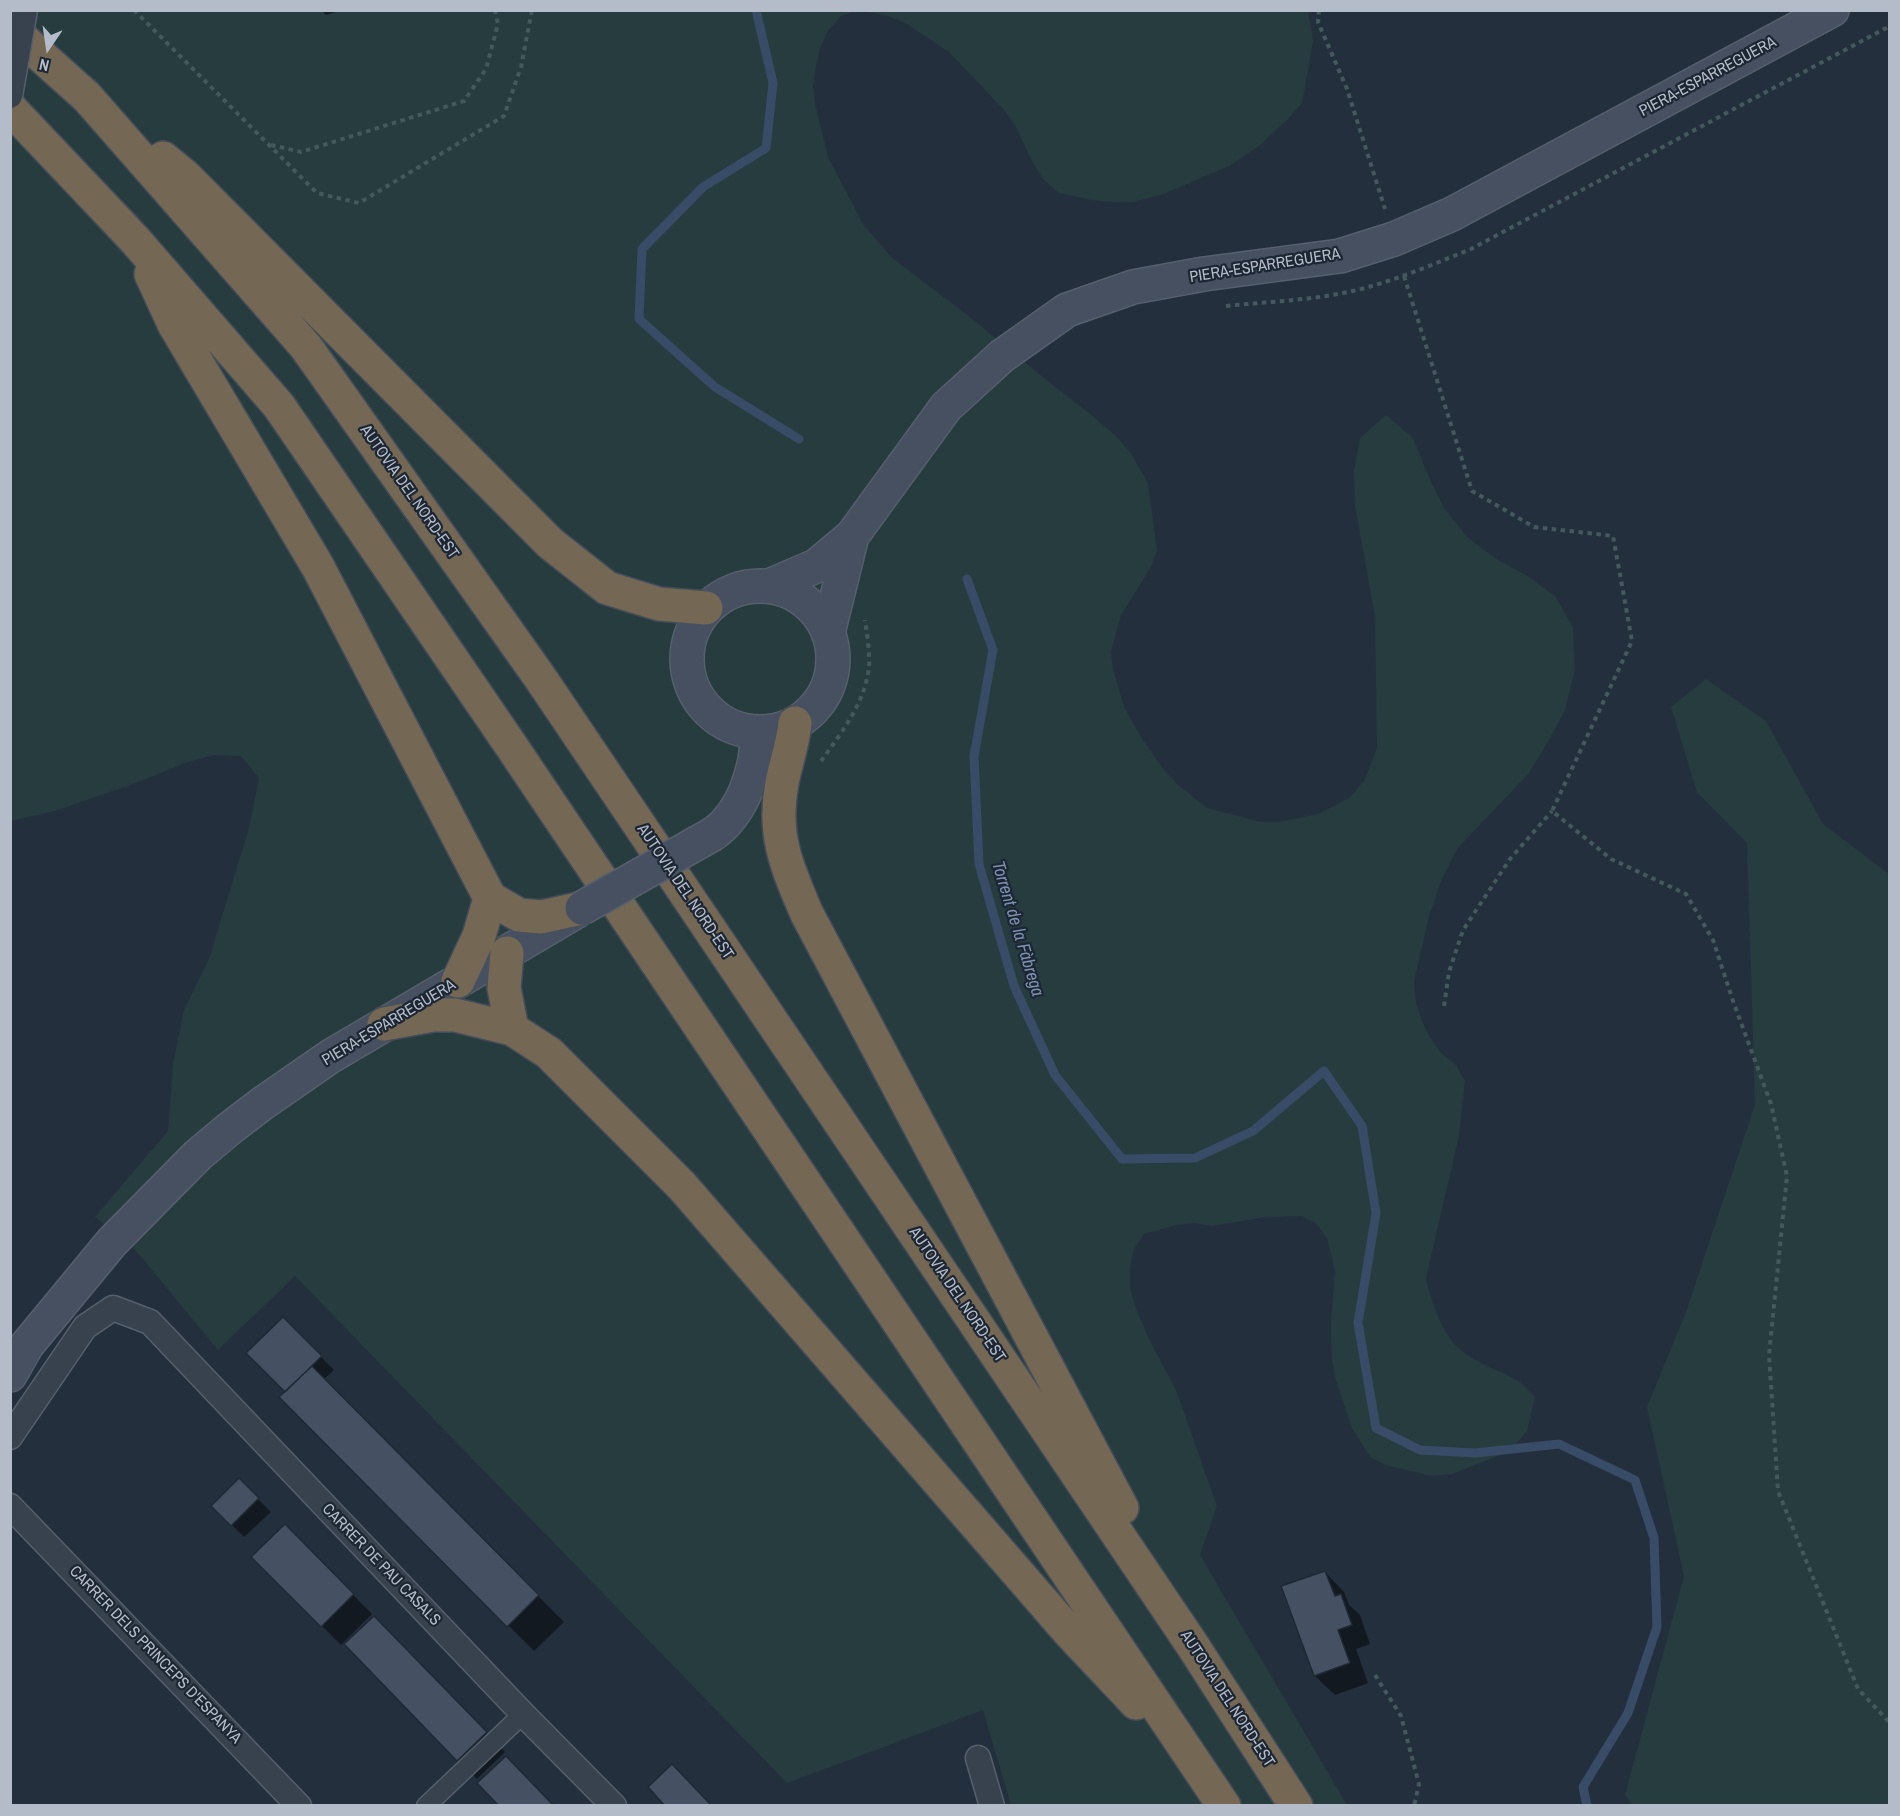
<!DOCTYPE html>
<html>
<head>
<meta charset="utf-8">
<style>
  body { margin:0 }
  #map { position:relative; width:1900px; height:1816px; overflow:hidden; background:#242f3e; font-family:"Archivo Narrow",sans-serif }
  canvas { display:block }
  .frame { position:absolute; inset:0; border:12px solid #b4bcc9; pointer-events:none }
  .north { position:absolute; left:18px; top:18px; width:60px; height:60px; -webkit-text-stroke:4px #1d2633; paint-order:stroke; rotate:193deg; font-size:16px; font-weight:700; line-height:24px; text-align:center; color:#b4bcc9 }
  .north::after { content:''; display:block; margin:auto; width:21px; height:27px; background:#b4bcc9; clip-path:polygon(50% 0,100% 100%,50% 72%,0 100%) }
</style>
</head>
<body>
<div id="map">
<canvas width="1900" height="1816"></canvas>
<div class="frame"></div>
<div class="north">N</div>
</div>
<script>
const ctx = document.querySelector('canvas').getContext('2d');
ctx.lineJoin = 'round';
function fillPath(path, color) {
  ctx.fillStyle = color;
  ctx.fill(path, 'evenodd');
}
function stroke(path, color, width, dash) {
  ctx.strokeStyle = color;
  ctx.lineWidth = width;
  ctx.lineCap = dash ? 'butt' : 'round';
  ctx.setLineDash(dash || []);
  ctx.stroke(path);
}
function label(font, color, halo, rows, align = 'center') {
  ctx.font = font + ' "Archivo Narrow",sans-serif';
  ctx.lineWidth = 4.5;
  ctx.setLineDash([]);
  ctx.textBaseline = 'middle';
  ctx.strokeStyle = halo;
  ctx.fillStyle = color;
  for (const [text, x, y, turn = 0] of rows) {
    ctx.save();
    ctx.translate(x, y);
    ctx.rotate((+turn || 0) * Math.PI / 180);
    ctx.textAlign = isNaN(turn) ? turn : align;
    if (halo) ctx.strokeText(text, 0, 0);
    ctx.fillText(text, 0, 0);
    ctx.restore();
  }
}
const green = new Path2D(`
  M 10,11 L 856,11 L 841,16 L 827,32 L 820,49 L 816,66 L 813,85 L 815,105 L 828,157 L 863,224 L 891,257 L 966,314 L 1055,387 L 1088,412 L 1117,437 L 1130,452 L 1148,483 L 1157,551 L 1151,567 L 1121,615 L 1111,652 L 1113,669 L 1124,707 L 1142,739 L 1164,770 L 1178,785 L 1207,808 L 1261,822 L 1279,822 L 1317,814 L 1334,806 L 1350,797 L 1364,781 L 1377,748 L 1375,617 L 1355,505 L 1354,471 L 1360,438 L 1386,415 L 1413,438 L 1427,473 L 1444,508 L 1467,537 L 1498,560 L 1528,576 L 1556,597 L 1573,628 L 1575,670 L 1565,710 L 1548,742 L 1529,773 L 1457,849 L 1441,881 L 1429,916 L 1414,982 L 1416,1002 L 1421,1019 L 1429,1036 L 1441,1053 L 1456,1065 L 1465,1081 L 1459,1136 L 1426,1278 C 1432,1305 1443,1339 1467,1355 C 1483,1366 1502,1371 1518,1381 C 1524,1385 1530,1392 1535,1397 L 1527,1431 L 1517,1443 L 1503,1454 L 1452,1474 L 1432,1476 L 1385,1465 L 1370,1457 L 1352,1428 L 1335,1377 L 1332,1359 L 1331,1322 L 1335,1271 L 1327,1238 L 1316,1223 L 1301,1216 L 1265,1217 L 1212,1226 L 1194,1223 L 1177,1225 L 1144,1234 L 1134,1249 L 1130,1268 L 1130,1287 L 1135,1306 L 1150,1341 L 1176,1390 L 1217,1506 L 1200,1555 L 1347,1805 L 1011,1805 L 983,1710 L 787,1783 L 295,1276 L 218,1350 L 137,1252 L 95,1217 L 168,1131 L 173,1064 L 184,1010 L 209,959 L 249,828 L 259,778 L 241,756 L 213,755 L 188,762 L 136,783 L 55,811 L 11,821 Z
  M 862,11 L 1308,11 L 1313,41 L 1302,103 L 1288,119 L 1259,146 L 1229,166 L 1164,194 L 1133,202 L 1114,202 L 1097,201 L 1059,193 L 1044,180 L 1033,163 L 1016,127 L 1005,111 L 949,52 L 907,24 L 888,16 Z
  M 1706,679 L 1766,721 L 1823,824 L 1889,874 L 1889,1805 L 1633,1806 L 1625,1795 L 1684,1576 L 1647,1407 L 1686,1312 L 1755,1104 L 1747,843 L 1697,792 L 1671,707 Z`);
const shadow = new Path2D(`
  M 321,10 L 343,10 L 326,15 Z
  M 283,1319 L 334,1370 L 323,1380 L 564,1622 L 534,1651 L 281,1397 L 287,1392 Z
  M 239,1480 L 271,1512 L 244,1537 L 213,1506 Z
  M 285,1526 L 372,1614 L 341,1645 L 253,1557 Z
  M 1325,1572 L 1344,1592 L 1349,1605 L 1360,1615 L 1370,1644 L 1356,1649 L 1368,1683 L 1335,1695 L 1315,1676 Z
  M 393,1637 L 505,1752 L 477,1779 L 458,1760 Z`);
const stream = new Path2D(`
  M 756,10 L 773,83 L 766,148 L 703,187 L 642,249 L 639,319 L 715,387 L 799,439
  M 967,579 L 993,650 L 974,756 L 979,864 L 1014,986 L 1055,1075 L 1122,1159 L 1195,1158 L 1253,1131 L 1324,1071 L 1362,1126 L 1376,1213 L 1358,1323 L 1376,1428 L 1420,1450 L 1475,1453 L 1559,1444 L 1635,1480 L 1654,1538 L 1657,1627 L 1628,1713 L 1583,1787 L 1587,1806`);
const building = new Path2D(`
  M 283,1317 L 322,1356 L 285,1392 L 246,1353 Z
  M 312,1366 L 539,1595 L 507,1627 L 279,1397 Z
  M 239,1478 L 259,1498 L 231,1526 L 211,1506 Z
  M 285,1524 L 354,1594 L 321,1627 L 251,1557 Z
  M 1325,1571 L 1335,1596 L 1341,1594 L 1352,1625 L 1338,1630 L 1350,1663 L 1314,1676 L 1281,1586 Z
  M 374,1616 L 487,1732 L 457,1761 L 344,1644 Z
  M 506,1756 L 554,1806 L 499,1806 L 477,1783 Z
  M 672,1764 L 712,1806 L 665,1806 L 648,1787 Z`);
const path = new Path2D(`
  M 134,10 L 317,193 L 359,203 L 504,116 L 521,67 L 532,10
  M 1319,10 L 1318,22 L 1347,89 L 1385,209
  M 271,145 L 301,152 L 464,101 L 486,69 L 498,24 L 495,10
  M 1404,276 L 1472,491 L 1534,527 L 1613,536 L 1632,641 L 1552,811 L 1611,859 L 1686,894 L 1713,940 L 1733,1001 L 1771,1104 L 1787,1176 L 1769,1355 L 1778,1491 L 1858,1689 L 1890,1723
  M 1226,306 C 1275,301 1325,300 1372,286 C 1406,276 1439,262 1471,249 L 1890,26
  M 821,761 C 842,732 865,703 869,667 C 870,652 867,635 865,620
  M 1444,1006 L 1449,972 L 1463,930 L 1510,859 L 1552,811
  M 1375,1675 L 1401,1716 L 1419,1784 L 1414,1806`);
const pedestrian = new Path2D(`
  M 426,1806 L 523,1714`);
const minor = new Path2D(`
  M 10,1437 L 85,1327 L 113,1308 L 150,1322 L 523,1714 L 614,1806
  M 10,1506 L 299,1806
  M 978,1758 L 992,1806`);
const secondary = new Path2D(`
  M 769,586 L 816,566 L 852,536 L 946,407 L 1002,356 L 1067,310 L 1133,287 L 1204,274 L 1340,256 L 1394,239 L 1452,214 L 1832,10
  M687 659a73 73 0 1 1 146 0a73 73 0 1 1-146 0Z
  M 828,633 L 852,536
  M 713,834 C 743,813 758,768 757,732
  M 10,1375 L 27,1345 L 112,1242 L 198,1155 L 229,1129 L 263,1103 L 331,1056 L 577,911`);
const motorway = new Path2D(`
  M 10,28 L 87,97 L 306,347 L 541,679 L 1191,1643 L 1296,1806
  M 10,108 L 135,240 L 279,406 L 512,747 L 1224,1806
  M 163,158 L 185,176 L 550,543 L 607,588 L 659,604 L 706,608
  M 151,274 L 174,324 L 318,567 L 490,898 L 519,915 L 541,917 L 582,908
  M 795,723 C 793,744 786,762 782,783 C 772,834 787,868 807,914 L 1122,1508
  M 507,953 L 504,988 L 512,1029
  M 458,981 L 479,936 L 490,898
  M 384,1024 L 433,1015 L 455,1015 L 512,1029 L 549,1053 L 682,1186 L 1069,1632 L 1136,1703`);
const minorBridge = new Path2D(`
  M 10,96 L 25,10`);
const secondaryBridge = new Path2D(`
  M 582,908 L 713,834`);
const streetNames = [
  ["PIERA-ESPARREGUERA",1708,77,-28],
  ["PIERA-ESPARREGUERA",1265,266,-9],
  ["AUTOVIA DEL NORD-EST",409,492,55],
  ["AUTOVIA DEL NORD-EST",685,892,56],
  ["PIERA-ESPARREGUERA",389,1023,-31],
  ["AUTOVIA DEL NORD-EST",957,1295,56],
  ["CARRER DE PAU CASALS",381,1565,46],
  ["CARRER DELS PRINCEPS D'ESPANYA",155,1655,46],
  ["AUTOVIA DEL NORD-EST",1227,1699,57]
];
const waterNames = [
  ["Torrent de la Fàbrega",1017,929,73]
];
fillPath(green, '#263c3f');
fillPath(shadow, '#0007');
stroke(stream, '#394c67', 9);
fillPath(building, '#455162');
stroke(building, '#1f2835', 1.5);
stroke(pedestrian, '#565f6c', 21);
stroke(minor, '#565f6c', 27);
stroke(secondary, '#565f6c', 36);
stroke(motorway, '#434c59', 36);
stroke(path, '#44595c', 4, [4.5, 4.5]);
stroke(pedestrian, '#38414e', 18);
stroke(minor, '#38414e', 24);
stroke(secondary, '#465061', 33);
stroke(motorway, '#746855', 33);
stroke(minorBridge, '#565f6c', 27, []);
stroke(secondaryBridge, '#565f6c', 36, []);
stroke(minorBridge, '#38414e', 24);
stroke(secondaryBridge, '#465061', 33);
label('16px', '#b4bcc9', '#1d2633', streetNames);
label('italic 18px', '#7c92b1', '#1d2633', waterNames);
</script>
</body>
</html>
